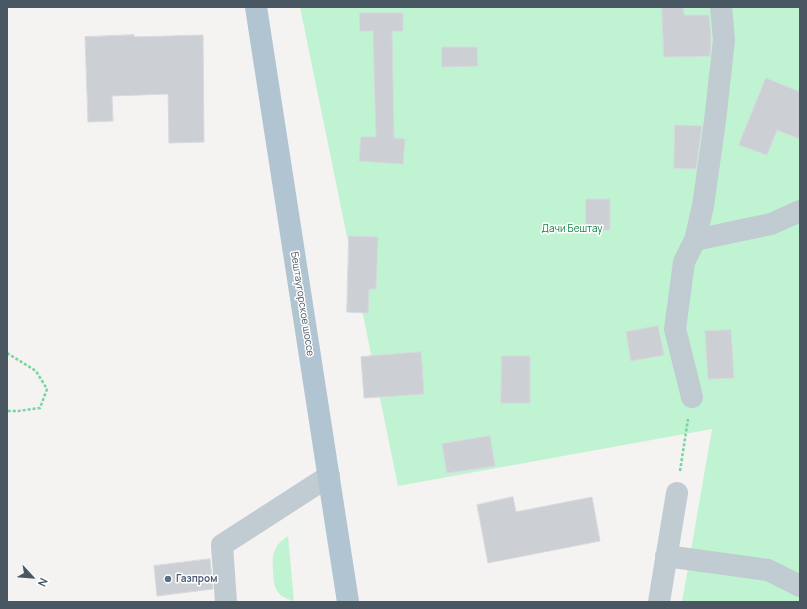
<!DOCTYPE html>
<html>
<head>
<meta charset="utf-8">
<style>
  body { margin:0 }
  #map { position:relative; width:807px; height:609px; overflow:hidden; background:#f5f2f2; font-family:Manrope,sans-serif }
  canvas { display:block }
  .frame { position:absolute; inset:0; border:8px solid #485761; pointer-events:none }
  .north { position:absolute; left:12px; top:557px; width:40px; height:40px; -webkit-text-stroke:3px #fff; paint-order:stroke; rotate:116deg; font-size:11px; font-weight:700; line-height:16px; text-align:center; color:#485761 }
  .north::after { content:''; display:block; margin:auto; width:14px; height:18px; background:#485761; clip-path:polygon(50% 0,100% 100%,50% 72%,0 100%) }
</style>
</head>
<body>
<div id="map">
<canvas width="807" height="609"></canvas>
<div class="frame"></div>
<div class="north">N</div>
</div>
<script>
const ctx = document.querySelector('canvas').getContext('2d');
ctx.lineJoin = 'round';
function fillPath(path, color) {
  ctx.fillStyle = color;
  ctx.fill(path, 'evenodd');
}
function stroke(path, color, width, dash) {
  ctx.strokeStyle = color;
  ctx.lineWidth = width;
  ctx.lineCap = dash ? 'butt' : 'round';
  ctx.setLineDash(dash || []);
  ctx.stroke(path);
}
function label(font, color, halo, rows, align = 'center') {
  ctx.font = font + ' Manrope,sans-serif';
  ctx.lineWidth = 3;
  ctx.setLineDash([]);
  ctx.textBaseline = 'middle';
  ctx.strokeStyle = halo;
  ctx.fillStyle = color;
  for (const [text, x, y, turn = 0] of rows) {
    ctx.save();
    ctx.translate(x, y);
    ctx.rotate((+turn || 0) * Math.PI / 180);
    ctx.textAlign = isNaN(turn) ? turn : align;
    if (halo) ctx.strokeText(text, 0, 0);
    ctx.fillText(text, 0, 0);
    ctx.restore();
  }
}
const green = new Path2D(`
  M 300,7 L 800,7 L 800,602 L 682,602 L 712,429 L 398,486 Z
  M 288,536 L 294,601 C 276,596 274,589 273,571 C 272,554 273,546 288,536 Z`);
const building = new Path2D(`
  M 662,7 L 683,7 L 684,15 L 709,15 L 711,40 L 710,56 L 664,57 Z
  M 360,13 L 403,13 L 403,31 L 392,31 L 394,138 L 405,139 L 403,164 L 359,161 L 361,137 L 376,137 L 373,31 L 360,31 Z
  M 134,35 L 134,37 L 203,35 L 204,142 L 169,143 L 168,94 L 112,96 L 113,121 L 88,122 L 85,37 Z
  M 442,47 L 477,47 L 478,66 L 442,67 Z
  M 766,78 L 800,92 L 800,139 L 777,130 L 767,155 L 739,145 Z
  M 675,125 L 702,126 L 696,169 L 674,168 Z
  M 586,199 L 610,199 L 610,230 L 586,230 Z
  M 349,236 L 378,237 L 376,289 L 369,289 L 368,313 L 347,312 Z
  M 658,326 L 664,355 L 631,361 L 626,332 Z
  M 731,330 L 734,378 L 708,379 L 705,331 Z
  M 421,352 L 424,394 L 364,398 L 361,357 Z
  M 502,356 L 530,356 L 530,403 L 501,403 Z
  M 490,436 L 495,466 L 447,473 L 442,444 Z
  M 513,497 L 516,512 L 592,497 L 600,541 L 488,563 L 477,505 Z
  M 210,559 L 213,589 L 157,596 L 154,566 Z`);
const path = new Path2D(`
  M 7,353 L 36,371 L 47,389 L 40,408 L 18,411 L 7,411
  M 680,471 L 688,419`);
const minor = new Path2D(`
  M 695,240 L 771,224 L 800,211
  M 692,397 L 675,329 L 684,262 L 695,240 L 703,206 L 715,121 L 724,40 L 721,7
  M 666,556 L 768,570 L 800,586
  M 226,602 L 222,545 L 329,476
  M 659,602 L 677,493`);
const major = new Path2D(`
  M 256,7 L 348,602`);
const markers = [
  [168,579,4,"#5c6f8a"]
];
const parkNames = [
  ["Дачи Бештау",572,229]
];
const streetNames = [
  ["Бештаугорское шоссе",302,304,81]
];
const serviceNames = [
  ["Газпром",176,579]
];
fillPath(green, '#c0f3d1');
fillPath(building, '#ccd0d5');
stroke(building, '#d6d9de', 1);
stroke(path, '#75d4a0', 2.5, [3, 2]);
stroke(minor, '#c0cbd2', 22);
stroke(major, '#b1c4d2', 22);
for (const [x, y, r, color] of markers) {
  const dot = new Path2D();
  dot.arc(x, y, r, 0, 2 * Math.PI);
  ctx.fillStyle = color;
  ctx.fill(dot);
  stroke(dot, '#fff', 1.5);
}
label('10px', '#128444', '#fff', parkNames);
label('10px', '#485761', '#fff', streetNames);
label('bold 10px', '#4e5e75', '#fff', serviceNames, 'left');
</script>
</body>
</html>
